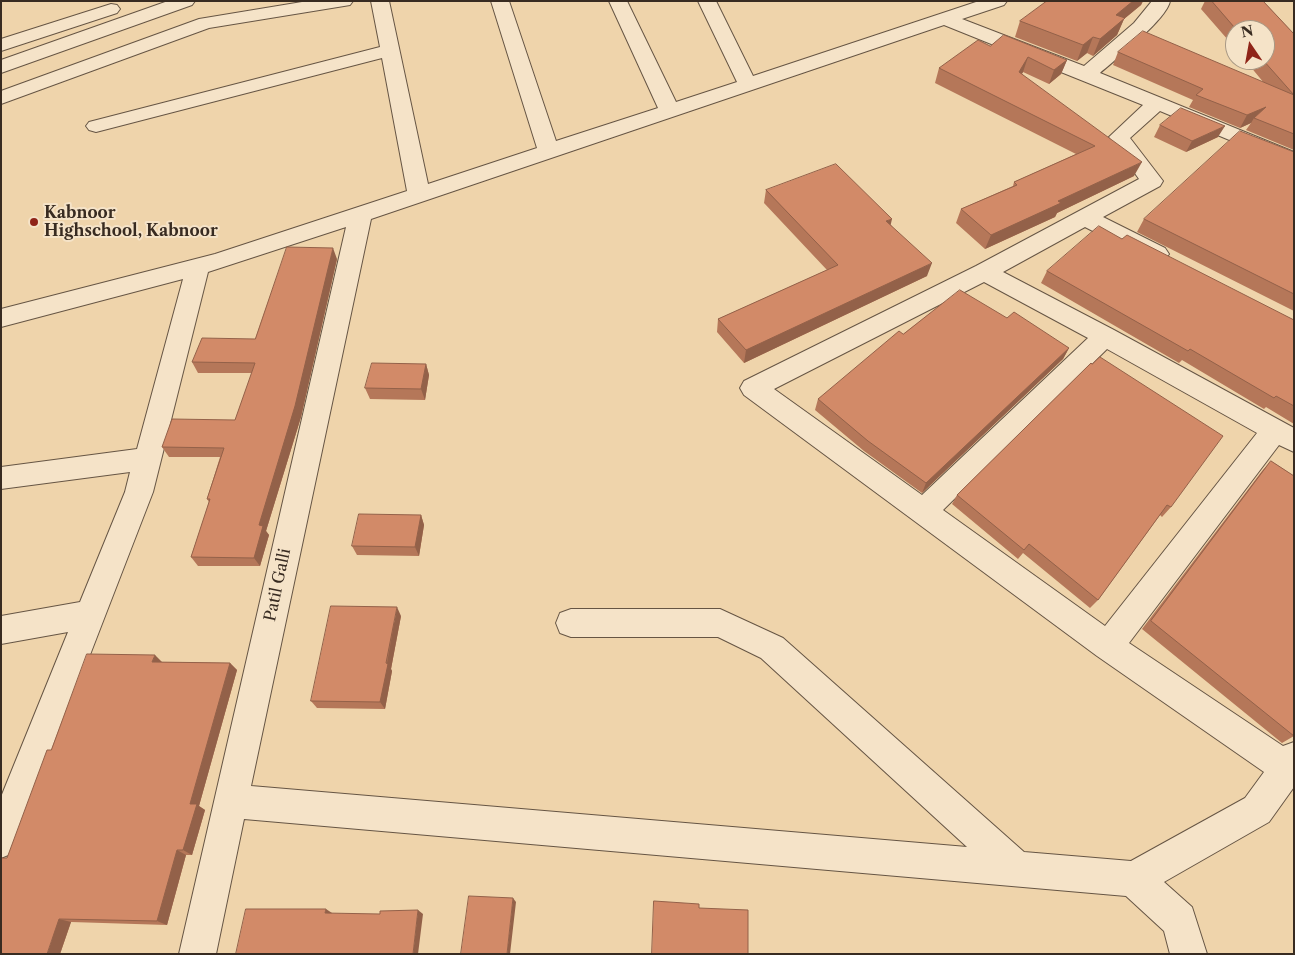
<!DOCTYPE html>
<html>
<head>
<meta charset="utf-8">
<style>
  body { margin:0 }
  #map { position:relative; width:1295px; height:955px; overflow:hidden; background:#efd4ab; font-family:"Libre Caslon Text",serif }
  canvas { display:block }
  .frame { position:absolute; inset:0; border:2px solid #382b21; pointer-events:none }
  .north { position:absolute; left:1225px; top:20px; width:50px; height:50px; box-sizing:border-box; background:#f5e3c8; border:1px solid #a99985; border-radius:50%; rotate:348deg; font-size:14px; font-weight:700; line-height:20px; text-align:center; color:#382b21 }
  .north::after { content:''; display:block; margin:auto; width:18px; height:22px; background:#8f2418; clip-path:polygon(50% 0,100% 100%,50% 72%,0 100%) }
</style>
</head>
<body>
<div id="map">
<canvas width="1295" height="955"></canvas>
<div class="frame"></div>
<div class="north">N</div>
</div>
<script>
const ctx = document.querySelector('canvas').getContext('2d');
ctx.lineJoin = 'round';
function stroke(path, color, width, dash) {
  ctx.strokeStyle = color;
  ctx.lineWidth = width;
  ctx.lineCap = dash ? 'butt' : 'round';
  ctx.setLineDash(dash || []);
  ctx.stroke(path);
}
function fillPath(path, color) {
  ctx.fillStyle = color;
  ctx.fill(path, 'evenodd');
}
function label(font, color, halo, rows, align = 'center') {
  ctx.font = font + ' "Libre Caslon Text",serif';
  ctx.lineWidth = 4;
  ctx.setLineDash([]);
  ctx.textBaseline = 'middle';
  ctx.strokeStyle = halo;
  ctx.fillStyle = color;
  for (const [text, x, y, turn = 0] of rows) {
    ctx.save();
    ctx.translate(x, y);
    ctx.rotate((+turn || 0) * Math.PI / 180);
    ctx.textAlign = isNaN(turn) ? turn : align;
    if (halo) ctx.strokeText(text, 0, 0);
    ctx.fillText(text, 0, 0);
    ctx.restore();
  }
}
const minor = new Path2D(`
  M 168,1 L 195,1 L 192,5 L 1,73 L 1,60 Z
  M 308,1 L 353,1 L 350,5 L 344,6 L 209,28 L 1,104 L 1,91 L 199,19 Z
  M 371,1 L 389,1 L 428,184 L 537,148 L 491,1 L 509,1 L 556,141 L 658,108 L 609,1 L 627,1 L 676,102 L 737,82 L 698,1 L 716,1 L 753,76 L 979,1 L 1007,1 L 1004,5 L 962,19 L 1084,66 L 1134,23 L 1152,1 L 1170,1 C 1167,19 1116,59 1100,73 L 1294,152 L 1294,167 L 1160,111 L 1130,138 L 1163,181 L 1160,186 L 1103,217 L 1165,248 L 1169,254 L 1165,260 L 1157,262 L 1149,260 L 1085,227 L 1003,272 L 1114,330 L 1294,428 L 1294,452 L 1279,445 L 1129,643 L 1283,746 L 1294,742 L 1294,787 L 1269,822 L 1164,882 L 1192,907 L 1207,954 L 1170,954 L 1164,931 L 1126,896 L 244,819 L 216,954 L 179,954 L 346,227 L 208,272 L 153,492 L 18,841 L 13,853 L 1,858 L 1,797 L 68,632 L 1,644 L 1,616 L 80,602 L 125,492 L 130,472 L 1,489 L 1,467 L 137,449 L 183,279 L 1,327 L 1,309 L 215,254 L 407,191 L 382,58 L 96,132 L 89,130 L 86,126 L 89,122 L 380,47 ZM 944,25 L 1143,105 L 1109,137 L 1139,179 L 976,266 L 744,381 L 740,388 L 744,395 L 1097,656 L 1264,772 L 1245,798 L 1131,861 L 1024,852 L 783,638 L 720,609 L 571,609 L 560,613 L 556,623 L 560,633 L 571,637 L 718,637 L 761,658 L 967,847 L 251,786 L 371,219 ZM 984,282 L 1088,338 L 922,495 L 774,389 ZM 1107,349 L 1257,433 L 1105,626 L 943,510 Z
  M 111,4 L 117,5 L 120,9 L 117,13 L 1,51 L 1,39 Z`);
const wall = new Path2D(`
  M 1047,1 L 1143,1 L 1141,5 L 1124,19 L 1117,35 L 1093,56 L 1087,53 L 1077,61 L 1015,37 L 1020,21 Z
  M 1205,1 L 1263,1 L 1294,34 L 1294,150 L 1246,130 L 1251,123 L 1240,128 L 1189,107 L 1193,100 L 1113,65 L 1118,52 L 1264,83 L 1245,60 L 1265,60 L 1265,30 L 1235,30 L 1235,48 L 1201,9 Z
  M 990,46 L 1067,60 L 1061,74 L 1049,84 L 1023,72 L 1022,74 L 1134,176 L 1057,213 L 1055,217 L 985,249 L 956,223 L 961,209 L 1013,186 L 1014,182 L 1076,154 L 935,83 L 939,68 Z
  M 1160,125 L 1218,137 L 1186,152 L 1154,137 Z
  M 1294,152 L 1294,311 L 1137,232 L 1144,219 Z
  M 766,190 L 891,225 L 927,276 L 744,363 L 717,332 L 718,319 L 827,270 L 764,203 Z
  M 1122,239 L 1294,320 L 1294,424 L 1266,407 L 1264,409 L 1182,360 L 1179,363 L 1041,283 L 1047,271 Z
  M 337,259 L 301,417 L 266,531 L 269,535 L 260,566 L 198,566 L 191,557 L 209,502 L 207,499 L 220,457 L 169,457 L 162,447 L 235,420 L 252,373 L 198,373 L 192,362 L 255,339 Z
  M 1007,318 L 1069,348 L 1063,359 L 922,493 L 864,451 L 815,410 L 818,399 L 903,334 Z
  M 1091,363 L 1171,507 L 1162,517 L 1160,515 L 1098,600 L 1090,608 L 1023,553 L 1018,559 L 952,504 L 957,495 Z
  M 426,364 L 429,375 L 425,400 L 370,399 L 365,388 Z
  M 1271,461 L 1294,476 L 1294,736 L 1282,743 L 1142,629 L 1262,471 Z
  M 421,515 L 424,525 L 419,556 L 357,555 L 352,546 Z
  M 401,616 L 391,669 L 392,671 L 385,709 L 317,708 L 311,701 Z
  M 162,662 L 230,663 L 237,670 L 199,806 L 205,810 L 192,855 L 186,855 L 167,925 L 71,922 L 60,954 L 7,858 L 51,750 Z`);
const shadedWall = new Path2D(`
  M 1133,1 L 1143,1 L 1141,5 L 1124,19 L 1117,35 L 1093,56 L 1100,39 L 1116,15 Z
  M 1093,37 L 1087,53 L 1077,61 L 1083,45 Z
  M 1028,57 L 1023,72 L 1014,86 L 1019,72 Z
  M 1067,60 L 1061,74 L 1049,84 L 1054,70 Z
  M 1266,107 L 1254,118 L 1251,123 L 1240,128 L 1247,115 Z
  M 1225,126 L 1218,137 L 1186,152 L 1192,141 Z
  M 1142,162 L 1134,176 L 1057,213 L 1055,217 L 985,249 L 991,235 L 1058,201 Z
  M 892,219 L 889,232 L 886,221 Z
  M 333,248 L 337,259 L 301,417 L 266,531 L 269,535 L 260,566 L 254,558 L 259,525 Z
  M 932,263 L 927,276 L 744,363 L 746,350 Z
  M 1069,348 L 1063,359 L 922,493 L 926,483 Z
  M 426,364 L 429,375 L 425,400 L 421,389 Z
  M 421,515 L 424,525 L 419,556 L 415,547 Z
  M 397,607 L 401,616 L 391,669 L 392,671 L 385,709 L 380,702 Z
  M 155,655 L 163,663 L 152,662 Z
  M 230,663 L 237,670 L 199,806 L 205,810 L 192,855 L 183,850 L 190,804 Z
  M 177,850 L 186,855 L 167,925 L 157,921 Z
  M 513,898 L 516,902 L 510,954 L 507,954 Z
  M 326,909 L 332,913 L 332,917 L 325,913 Z
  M 418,910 L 423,914 L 418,954 L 413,954 Z
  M 59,919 L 71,922 L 60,954 L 47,954 Z`);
const building = new Path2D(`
  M 1047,1 L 1133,1 L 1116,15 L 1125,18 L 1100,39 L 1093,37 L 1083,45 L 1020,21 Z
  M 1212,1 L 1263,1 L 1294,34 L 1294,95 L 1263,60 L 1265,60 L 1265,30 L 1237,30 Z
  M 1143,31 L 1294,95 L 1294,134 L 1254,118 L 1266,107 L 1247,115 L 1196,95 L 1203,89 L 1118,52 Z
  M 1004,35 L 1067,60 L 1054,70 L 1028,57 L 1019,72 L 1142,162 L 1058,201 L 1061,203 L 991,235 L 961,209 L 1017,185 L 1014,182 L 1095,146 L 939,68 L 978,40 L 990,46 Z
  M 1181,108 L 1225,126 L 1192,141 L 1160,125 Z
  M 1240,131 L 1294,152 L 1294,294 L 1144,219 Z
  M 836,164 L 892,219 L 886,221 L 932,263 L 746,350 L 718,319 L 838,265 L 766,190 Z
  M 1099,226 L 1122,239 L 1127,235 L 1294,320 L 1294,406 L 1276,396 L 1274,398 L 1190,349 L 1188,351 L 1047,271 Z
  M 287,247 L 333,248 L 295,406 L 259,525 L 263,526 L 254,558 L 191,557 L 210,499 L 207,499 L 224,448 L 162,447 L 172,419 L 235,420 L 255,363 L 192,362 L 202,338 L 255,339 Z
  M 960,290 L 1007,318 L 1014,312 L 1069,348 L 926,483 L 868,441 L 818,399 L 899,331 L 903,334 Z
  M 1100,357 L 1223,436 L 1171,507 L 1167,505 L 1098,600 L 1029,544 L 1024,550 L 957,495 L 1091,363 L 1092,364 Z
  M 372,363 L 426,364 L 421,389 L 365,388 Z
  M 1271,461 L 1294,476 L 1294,736 L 1151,621 Z
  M 359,514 L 421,515 L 415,547 L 352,546 Z
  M 331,606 L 397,607 L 386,663 L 388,664 L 380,702 L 311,701 Z
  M 87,654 L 155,655 L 152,662 L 230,663 L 190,804 L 197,804 L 183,850 L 177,850 L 157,921 L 59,919 L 47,954 L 1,954 L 1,859 L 2,858 L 7,858 L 47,750 L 51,750 Z
  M 469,896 L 513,898 L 507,954 L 461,954 Z
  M 654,901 L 699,904 L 699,908 L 748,910 L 748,954 L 652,954 Z
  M 246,909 L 326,909 L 325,913 L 380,914 L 380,911 L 418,910 L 413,954 L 236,954 Z`);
const markers = [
  [34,222,5,"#8f2418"]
];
const poiNames = [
  ["Kabnoor",44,213],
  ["Highschool, Kabnoor",44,231]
];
const streetNames = [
  ["Patil Galli",278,585,-78]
];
stroke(minor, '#654', 2);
fillPath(minor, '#f5e3c8');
fillPath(wall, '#b57759');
fillPath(shadedWall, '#936149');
fillPath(building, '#d28a68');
stroke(building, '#936149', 1);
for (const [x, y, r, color] of markers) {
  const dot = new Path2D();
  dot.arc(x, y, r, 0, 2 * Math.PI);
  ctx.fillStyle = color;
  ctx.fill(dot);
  stroke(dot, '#f5e3c8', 2);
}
label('bold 16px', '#382b21', '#f5e3c8', poiNames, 'left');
label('16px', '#382b21', '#f5e3c8', streetNames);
</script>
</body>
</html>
